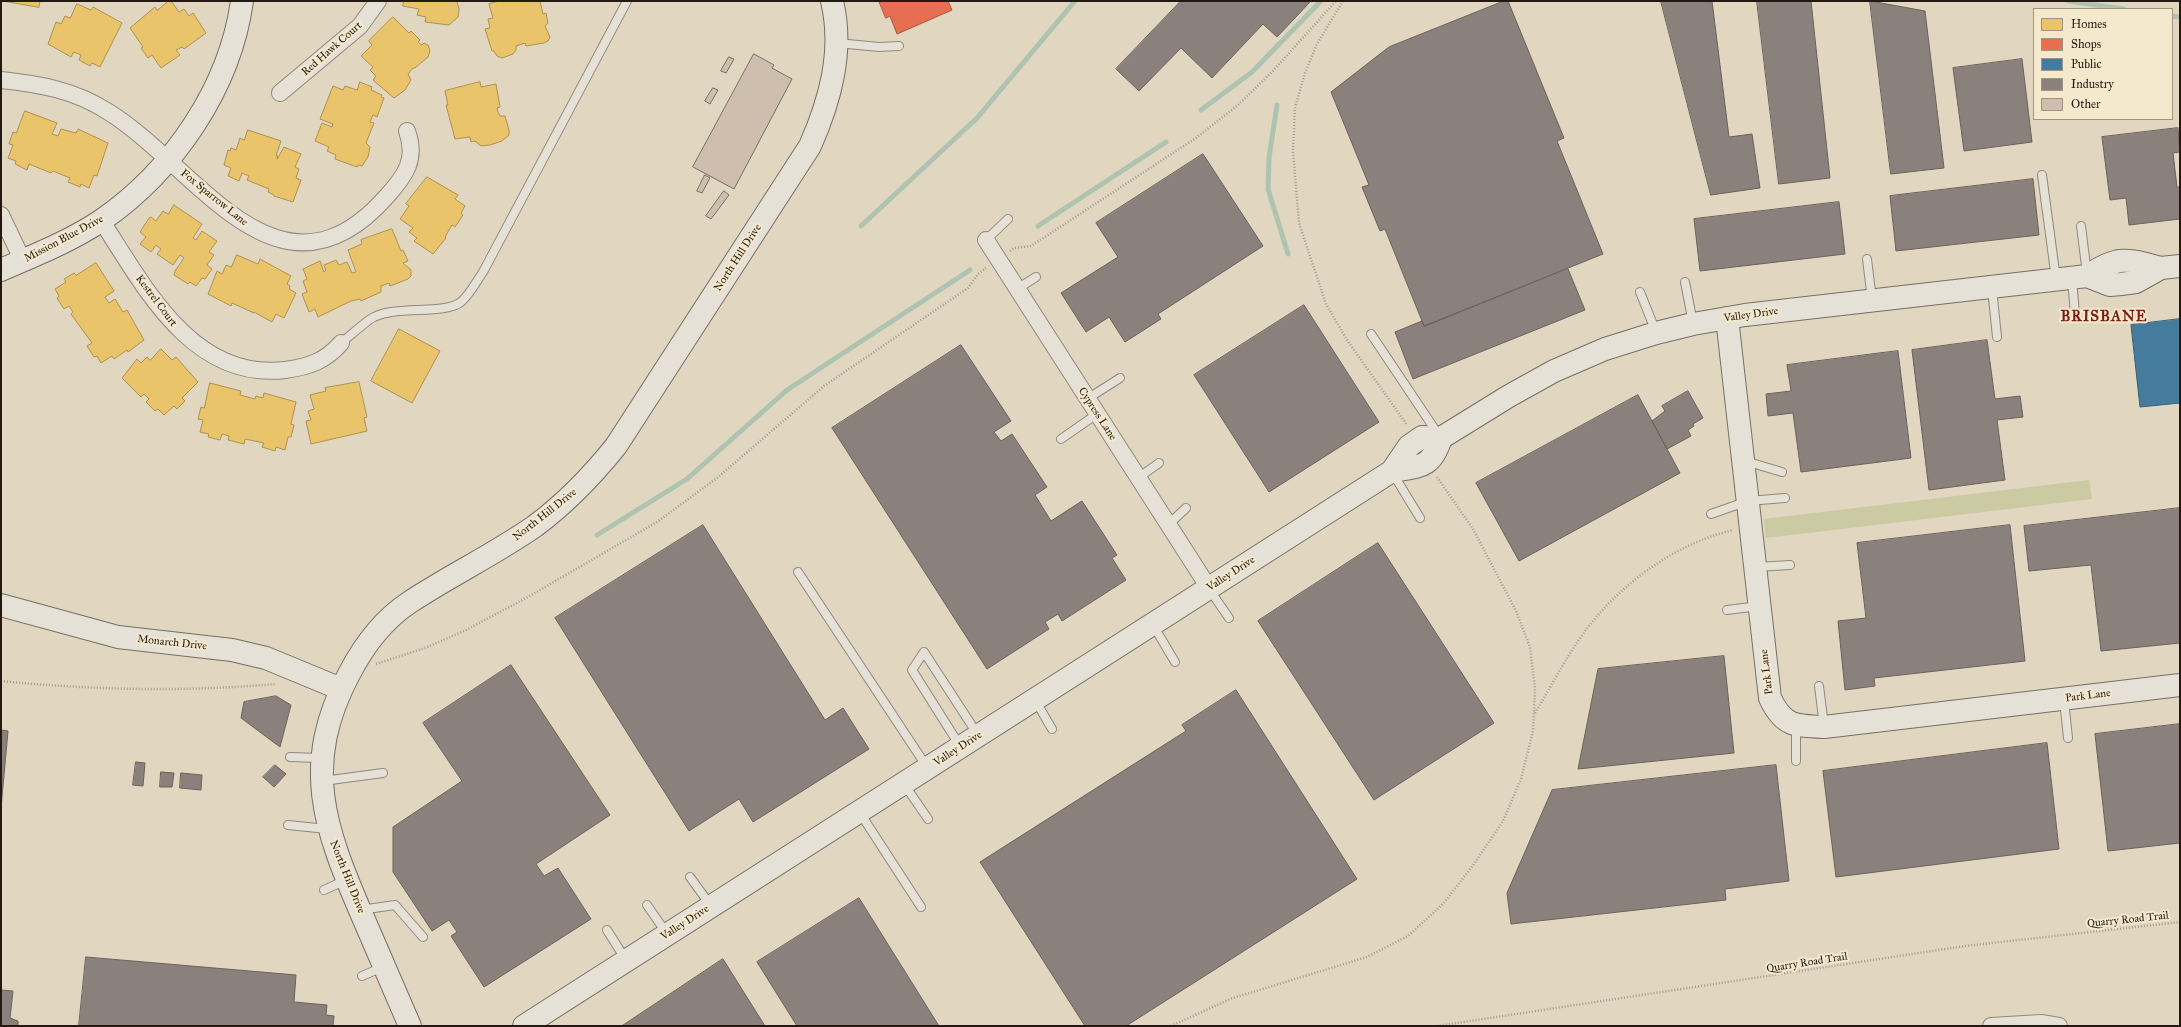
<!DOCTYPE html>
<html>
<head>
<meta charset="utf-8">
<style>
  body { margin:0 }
  #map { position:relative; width:2181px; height:1027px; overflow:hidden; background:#e1d6bf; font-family:"IM FELL Great Primer",serif }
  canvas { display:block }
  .frame { position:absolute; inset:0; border:2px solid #231912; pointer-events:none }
  .legend { position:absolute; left:2033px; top:8px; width:140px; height:112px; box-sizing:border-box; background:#f4e8cd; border:1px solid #a09582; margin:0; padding:5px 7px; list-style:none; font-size:12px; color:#231912 }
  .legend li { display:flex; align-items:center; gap:8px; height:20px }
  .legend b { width:20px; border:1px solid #a09582 }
</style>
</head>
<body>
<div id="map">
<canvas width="2181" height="1027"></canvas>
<div class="frame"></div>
<ul class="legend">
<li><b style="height:11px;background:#e9c46a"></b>Homes</li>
<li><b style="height:11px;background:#e76f51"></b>Shops</li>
<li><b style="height:11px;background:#457b9d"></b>Public</li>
<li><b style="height:11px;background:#8a817c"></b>Industry</li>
<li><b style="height:11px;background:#cdbead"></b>Other</li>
</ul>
</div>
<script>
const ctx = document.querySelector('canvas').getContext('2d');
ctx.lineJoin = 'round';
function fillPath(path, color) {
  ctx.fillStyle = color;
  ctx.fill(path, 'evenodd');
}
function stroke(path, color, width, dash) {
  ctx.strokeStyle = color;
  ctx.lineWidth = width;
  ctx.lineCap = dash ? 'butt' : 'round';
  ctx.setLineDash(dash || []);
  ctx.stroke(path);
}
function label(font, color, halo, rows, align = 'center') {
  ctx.font = font + ' "IM FELL Great Primer",serif';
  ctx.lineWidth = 4;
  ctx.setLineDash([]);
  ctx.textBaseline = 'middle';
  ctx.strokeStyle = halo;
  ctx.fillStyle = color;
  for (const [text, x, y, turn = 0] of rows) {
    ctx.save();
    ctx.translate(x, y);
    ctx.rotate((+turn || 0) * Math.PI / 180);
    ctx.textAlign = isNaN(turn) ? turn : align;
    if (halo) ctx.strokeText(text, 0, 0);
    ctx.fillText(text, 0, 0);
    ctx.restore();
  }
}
const green = new Path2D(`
  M 2089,480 L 2092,499 L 1766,538 L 1764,519 Z`);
const homes = new Path2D(`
  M 3,1 L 40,1 L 39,7 Z
  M 169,1 L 171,1 L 179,12 L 184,9 L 189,16 L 193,13 L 206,33 L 184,49 L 182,47 L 176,50 L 180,55 L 161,68 L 152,55 L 148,58 L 141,48 L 143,47 L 130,28 L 155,7 L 157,10 Z
  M 404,1 L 457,1 L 459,9 L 458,17 L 449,25 L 425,22 L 426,17 L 417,15 L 419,9 L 403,6 Z
  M 500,1 L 540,1 L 543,14 L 546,13 L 548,23 L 545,26 L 550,37 L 548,41 L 544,43 L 526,46 L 525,43 L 516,46 L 516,50 L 513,54 L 502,58 L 497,56 L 494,51 L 492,51 L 485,29 L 490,28 L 488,19 L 493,18 L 489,4 Z
  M 77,4 L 91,10 L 93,7 L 122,23 L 100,67 L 92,63 L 90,66 L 79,60 L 81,55 L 74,52 L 71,57 L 48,44 L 56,22 L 61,24 L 65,16 L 70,18 Z
  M 393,17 L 409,33 L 411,31 L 420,40 L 418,42 L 422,45 L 424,43 L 428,45 L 430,51 L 428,57 L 415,68 L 413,68 L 408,74 L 411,80 L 405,90 L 394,98 L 373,80 L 376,76 L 370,70 L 373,67 L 361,56 L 372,45 L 369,41 Z
  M 360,82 L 372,87 L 371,90 L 382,95 L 381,97 L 384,98 L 377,117 L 373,115 L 370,122 L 374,123 L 366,143 L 370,147 L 368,157 L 362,166 L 358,165 L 357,167 L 335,159 L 336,155 L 327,151 L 329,147 L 315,141 L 322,123 L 332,127 L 333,124 L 320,119 L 333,86 L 343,90 L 345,86 L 357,90 Z
  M 480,82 L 481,87 L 496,84 L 500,107 L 497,108 L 498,112 L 500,116 L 505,116 L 509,130 L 509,135 L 502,141 L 490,145 L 481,146 L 475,141 L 471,142 L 470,137 L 455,139 L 446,105 L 448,105 L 445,91 Z
  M 25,111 L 57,123 L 52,134 L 58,136 L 61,129 L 76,133 L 78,129 L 108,143 L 97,176 L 94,175 L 89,188 L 81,184 L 80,187 L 68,182 L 70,178 L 53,171 L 51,173 L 29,164 L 27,170 L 15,164 L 16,161 L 8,158 L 13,145 L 9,144 L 13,132 L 16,133 Z
  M 248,130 L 281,141 L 276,156 L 278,156 L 277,159 L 284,147 L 301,154 L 295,167 L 299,169 L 296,178 L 301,180 L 293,202 L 274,196 L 274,195 L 268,192 L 269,189 L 247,180 L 249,176 L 242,173 L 239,181 L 228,176 L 231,168 L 224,165 L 228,150 L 230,151 L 231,148 L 236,150 L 240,138 L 244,140 Z
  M 427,177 L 458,195 L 455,199 L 465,206 L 461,213 L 463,215 L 455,227 L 452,225 L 445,237 L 446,238 L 433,254 L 414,241 L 417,238 L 409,232 L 413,228 L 400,219 L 409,206 L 406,204 Z
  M 174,205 L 202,224 L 193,238 L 196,240 L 202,231 L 217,241 L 209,252 L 214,255 L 207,265 L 212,269 L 205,279 L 202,278 L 196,286 L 190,282 L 188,284 L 174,275 L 175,271 L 184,258 L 180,255 L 173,265 L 157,254 L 161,249 L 156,245 L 151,252 L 140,244 L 146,237 L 140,232 L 149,218 L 151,217 L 156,221 L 163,211 L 168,214 Z
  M 392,229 L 401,251 L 403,250 L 408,261 L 403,263 L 411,270 L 411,276 L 408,279 L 390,286 L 389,283 L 381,286 L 381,292 L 361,301 L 360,299 L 351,301 L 318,317 L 315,309 L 309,312 L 302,294 L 307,292 L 303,281 L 307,279 L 303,269 L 320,261 L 324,272 L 326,270 L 324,265 L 336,260 L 339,265 L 347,262 L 352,273 L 356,272 L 348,250 L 362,244 L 361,240 Z
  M 237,255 L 258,264 L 260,259 L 291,276 L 287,284 L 290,286 L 289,289 L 296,293 L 284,318 L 276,314 L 272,322 L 254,312 L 254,313 L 232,303 L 231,306 L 208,294 L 217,271 L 222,274 L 226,265 L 231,267 Z
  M 96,263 L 114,291 L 105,297 L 109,303 L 115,299 L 123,312 L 127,310 L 144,340 L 128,352 L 127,350 L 114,359 L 112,356 L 101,363 L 97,356 L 94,357 L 87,346 L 92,343 L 71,314 L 73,312 L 69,306 L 64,309 L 57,298 L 59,296 L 55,289 L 66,282 L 64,279 L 74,273 L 76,275 Z
  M 399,329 L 440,351 L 412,403 L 371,381 Z
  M 161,349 L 172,360 L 176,357 L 198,382 L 182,398 L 185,401 L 177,409 L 174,406 L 164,415 L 158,409 L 155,411 L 146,402 L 149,399 L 144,394 L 141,397 L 122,378 L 137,359 L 141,363 L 147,357 L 150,360 Z
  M 359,382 L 367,417 L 364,418 L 367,431 L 311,444 L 306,421 L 311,420 L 308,411 L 314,409 L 310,395 L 326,391 L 325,388 Z
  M 210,383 L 241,391 L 240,395 L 255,399 L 256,396 L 263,398 L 264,393 L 296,402 L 291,424 L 294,425 L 291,437 L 288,437 L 285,450 L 276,447 L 275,451 L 262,447 L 264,443 L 245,439 L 244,444 L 228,440 L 229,436 L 222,434 L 220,440 L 208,437 L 209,434 L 200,432 L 203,420 L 198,419 L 201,407 L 204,408 Z`);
const shops = new Path2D(`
  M 879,1 L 948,1 L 952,10 L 897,34 L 890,16 L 886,18 Z`);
const public = new Path2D(`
  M 2180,319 L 2180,403 L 2140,407 L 2131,325 Z`);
const industry = new Path2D(`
  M 1181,1 L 1311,1 L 1277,37 L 1263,24 L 1212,78 L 1181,48 L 1139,91 L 1116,69 Z
  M 1504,1 L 1508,1 L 1564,138 L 1557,141 L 1603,254 L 1424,326 L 1385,229 L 1380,231 L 1362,187 L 1369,185 L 1331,92 L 1389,47 Z
  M 1661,1 L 1712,1 L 1729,137 L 1752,134 L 1760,188 L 1711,195 Z
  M 1757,1 L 1811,1 L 1830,178 L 1779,184 Z
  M 1870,1 L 1925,11 L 1944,168 L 1891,174 Z
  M 2022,59 L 2032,142 L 1964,151 L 1953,68 Z
  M 2178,128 L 2180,152 L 2173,153 L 2177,187 L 2180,187 L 2180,219 L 2129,225 L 2126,198 L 2110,200 L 2102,137 Z
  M 1203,154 L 1263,246 L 1158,314 L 1161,319 L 1125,342 L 1109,317 L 1086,332 L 1061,293 L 1118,257 L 1096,223 Z
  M 2033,179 L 2039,235 L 1896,251 L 1890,196 Z
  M 1839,202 L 1845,254 L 1700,271 L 1694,219 Z
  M 1568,269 L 1585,310 L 1413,379 L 1395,332 L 1422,321 L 1424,326 Z
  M 1304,305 L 1379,422 L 1269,492 L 1194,375 Z
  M 1987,340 L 1995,399 L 2020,396 L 2023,417 L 1997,420 L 2005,480 L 1929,490 L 1912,350 Z
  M 961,345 L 1011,421 L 994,432 L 1001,441 L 1012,434 L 1047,487 L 1035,495 L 1051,521 L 1082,501 L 1117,555 L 1112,558 L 1126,580 L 1062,621 L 1058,614 L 1045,622 L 1049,629 L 987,669 L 832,428 Z
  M 1898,351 L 1911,458 L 1801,472 L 1793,413 L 1768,416 L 1766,394 L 1791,391 L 1787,365 Z
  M 1688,391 L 1703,418 L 1693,424 L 1694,426 L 1688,430 L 1691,436 L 1667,449 L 1652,421 L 1665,411 L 1662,406 Z
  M 1638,395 L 1680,473 L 1519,561 L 1476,483 Z
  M 2180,508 L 2180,643 L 2101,651 L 2091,565 L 2029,571 L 2024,526 Z
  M 703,525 L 825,720 L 843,708 L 869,749 L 753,822 L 739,799 L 689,831 L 555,618 Z
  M 2010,525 L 2025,661 L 1874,678 L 1875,686 L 1845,690 L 1838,621 L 1866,618 L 1857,543 Z
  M 1378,543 L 1494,723 L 1374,800 L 1258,621 Z
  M 1724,656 L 1734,753 L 1578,769 L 1598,669 Z
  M 511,665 L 610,815 L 536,864 L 544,876 L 558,868 L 591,919 L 484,987 L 451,936 L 457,932 L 449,920 L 432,931 L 393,872 L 393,827 L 462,781 L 423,723 Z
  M 1236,690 L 1357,879 L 1126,1026 L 1085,1026 L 980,862 L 1186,731 L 1182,725 Z
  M 276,696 L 291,705 L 280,747 L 241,718 L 244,702 Z
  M 2180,724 L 2180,843 L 2108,851 L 2095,734 Z
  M 1,730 L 8,731 L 1,808 Z
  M 2047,743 L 2059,849 L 1836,877 L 1823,771 Z
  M 136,762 L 145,763 L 143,786 L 133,785 Z
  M 275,765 L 286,774 L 274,787 L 263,777 Z
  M 1776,765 L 1789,881 L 1725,889 L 1726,900 L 1511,924 L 1507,893 L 1552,790 Z
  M 161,772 L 174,773 L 172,787 L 160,787 Z
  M 181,773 L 202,775 L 201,790 L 180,788 Z
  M 859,898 L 939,1026 L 797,1026 L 757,962 Z
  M 86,957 L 296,975 L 294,1002 L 327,1005 L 326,1015 L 334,1016 L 333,1026 L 79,1026 Z
  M 723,959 L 765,1026 L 622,1026 Z
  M 1,990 L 13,991 L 10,1018 L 18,1021 L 18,1026 L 1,1026 Z`);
const stream = new Path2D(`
  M 2068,1 L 2124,9
  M 2172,16 L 2180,17
  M 1277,105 L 1269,158 L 1268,189 L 1288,254
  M 1201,110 L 1252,72 L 1321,1
  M 861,226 L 977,118 L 1075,1
  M 1038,226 L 1166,142
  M 597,535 L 687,479 L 787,390 L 970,270`);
const building = new Path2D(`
  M 754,54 L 774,65 L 772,68 L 792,79 L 734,189 L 693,167 Z
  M 729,57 L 734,59 L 726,73 L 721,71 Z
  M 713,88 L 718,90 L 710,104 L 705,101 Z
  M 705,175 L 710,178 L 702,193 L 697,191 Z
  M 724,191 L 729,195 L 711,219 L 706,216 Z`);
const path = new Path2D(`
  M 1343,1 L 1317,44 L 1305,73 L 1295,108 L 1293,151 L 1299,223 L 1326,304 L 1347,340 L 1407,425
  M 1010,251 L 1014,248 L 1031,246 L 1196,138 L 1238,105 L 1272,72 L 1336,1
  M 376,664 L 425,648 L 466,630 L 528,597 L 657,522 L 717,478 L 824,386 L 968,288 L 978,274 L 986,268
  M 1,681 C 93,690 184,692 276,684
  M 1535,713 C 1555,680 1573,643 1599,614 C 1633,575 1682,542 1733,530
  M 1171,1026 L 1230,999 L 1367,957 L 1408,936 L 1443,904 L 1474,864 L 1503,821 L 1521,779 L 1533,731 L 1535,689 L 1530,647 L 1516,611 L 1473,529 L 1437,477
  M 1437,1026 L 1965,946 L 2180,922`);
const lane = new Path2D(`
  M 837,43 L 879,47 L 899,46
  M 2042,175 L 2056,279
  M 2081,226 L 2087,274
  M 986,240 L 1008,219
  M 1867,259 L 1872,300
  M 2072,279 L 2075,314
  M 1685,282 L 1693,323
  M 1992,288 L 1997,337
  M 1017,289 L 1036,277
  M 1640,292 L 1656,332
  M 1371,334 L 1438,434
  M 341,343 C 349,337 367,320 374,317 C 398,305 444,315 461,302 C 470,294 476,282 483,272 L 627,1
  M 1087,399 L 1120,378
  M 1061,439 L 1097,414
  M 1745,461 L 1782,472
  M 1392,472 L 1420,518
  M 1138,478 L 1159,463
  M 1711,514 L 1748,501 L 1785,498
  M 1168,525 L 1186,508
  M 1756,567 L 1790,565
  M 798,572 L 927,767
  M 1209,589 L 1229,618
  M 1727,610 L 1759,606
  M 1153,625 L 1175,662
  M 1819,686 L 1824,726
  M 1035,700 L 1052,729
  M 2064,700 L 2068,738
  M 1796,726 L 1796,761
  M 960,746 L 912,670 L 924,652 L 978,735
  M 290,757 L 321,758
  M 323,781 L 383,773
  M 904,784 L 928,819
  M 860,813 L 921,907
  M 288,825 L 327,829
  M 690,877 L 711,906
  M 324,890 L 346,880
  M 647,905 L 667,934
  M 360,910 L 395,905 L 423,937
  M 607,930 L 626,960
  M 362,976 L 383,967`);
const street = new Path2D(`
  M 1,80 C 39,84 74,90 107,111 C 196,165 279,319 387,196 C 406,175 417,159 407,131
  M 280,93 L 360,26 L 378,1
  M 1,215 L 23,261
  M 101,220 C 144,286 192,381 285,370 C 308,367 326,361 341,343
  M 986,240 L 1209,588
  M 1991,1026 L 2041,1023 L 2059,1026`);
const secondary = new Path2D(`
  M 1,270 C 35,255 71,241 102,220 C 173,171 230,88 242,1
  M 2087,276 C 2118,256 2126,258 2161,268
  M 1727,318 L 1770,698 C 1783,726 1795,726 1824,727 L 2180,685
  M 1392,471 L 1409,446 L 1422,437 L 1441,438 L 1509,396 L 1554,371 L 1605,349 L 1656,333 L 1693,324 L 1745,315 L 2087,276 L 2110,285 L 2121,284 L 2136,282 L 2161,268 L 2180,266
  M 1,605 L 118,637 L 232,650 L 266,658 L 341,689
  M 410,1026 C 394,989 378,952 362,915 C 324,827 301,765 349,674 C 363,647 384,619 410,602 C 451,575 495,554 535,526 C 566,503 592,476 616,446 L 810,146 C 830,101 844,51 832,1
  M 524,1026 L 1392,471 C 1420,466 1431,469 1441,438`);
const streetNames = [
  ["Red Hawk Court",332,49,-41],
  ["Fox Sparrow Lane",214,198,39],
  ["Mission Blue Drive",64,239,-28],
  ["North Hill Drive",738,258,-57],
  ["Kestrel Court",156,301,53],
  ["Valley Drive",1751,315,-8],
  ["Cypress Lane",1097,414,57],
  ["North Hill Drive",545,515,-38],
  ["Valley Drive",1231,574,-33],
  ["Monarch Drive",172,643,6],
  ["Park Lane",1767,672,-97],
  ["Park Lane",2088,696,-7],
  ["Valley Drive",958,749,-33],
  ["North Hill Drive",347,877,68],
  ["Quarry Road Trail",2128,920,-6],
  ["Valley Drive",685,923,-33],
  ["Quarry Road Trail",1807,963,-9]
];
const districtNames = [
  ["BRISBANE",2104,317]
];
fillPath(green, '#cbcaa3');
fillPath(homes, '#e9c46a');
stroke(homes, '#ae9150', 1);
fillPath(shops, '#e76f51');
stroke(shops, '#ac553e', 1);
fillPath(public, '#457b9d');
stroke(public, '#3b5e73', 1);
fillPath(industry, '#8a817c');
stroke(industry, '#6b625c', 1);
stroke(stream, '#afc4b0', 5);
fillPath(building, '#cdbead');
stroke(building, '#756f63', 1);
stroke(lane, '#90887b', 10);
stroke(street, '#90887b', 18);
stroke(secondary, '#756f63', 24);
stroke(path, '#a19c94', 2.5, [1, 2]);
stroke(lane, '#e6e1d6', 8);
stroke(street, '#e6e1d6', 16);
stroke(secondary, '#e6e1d6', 22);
label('11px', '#231912', '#f4e8cd', streetNames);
ctx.letterSpacing = '1px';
label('bold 15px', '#7a1f14', '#f4e8cd', districtNames);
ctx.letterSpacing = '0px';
</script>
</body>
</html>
